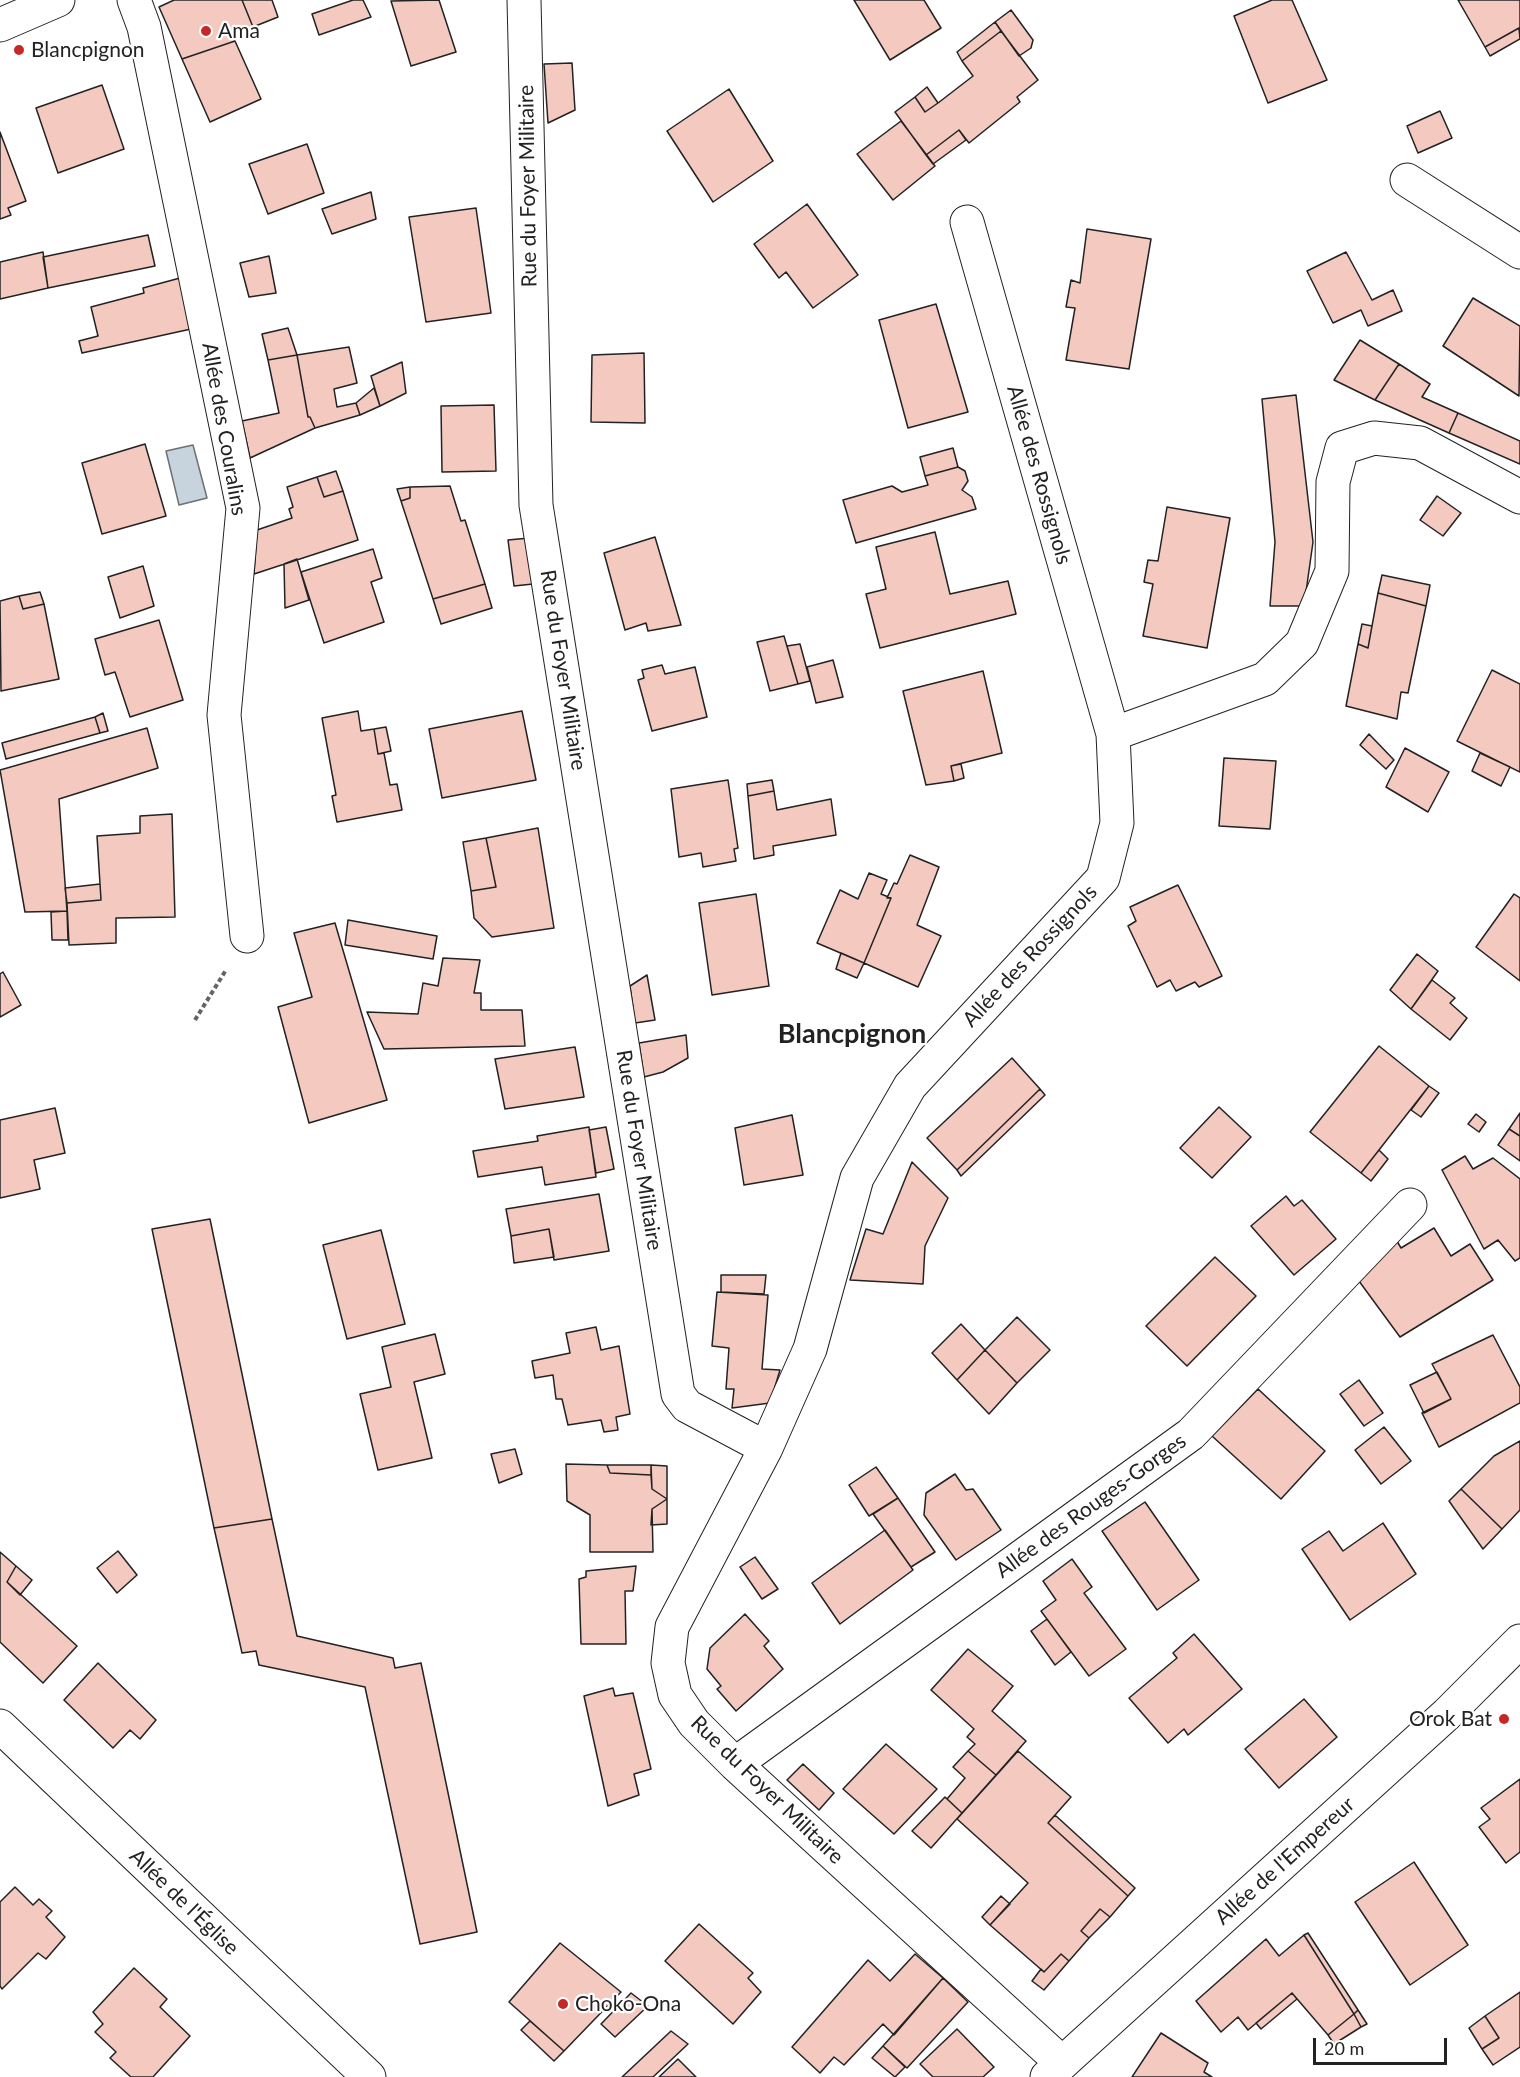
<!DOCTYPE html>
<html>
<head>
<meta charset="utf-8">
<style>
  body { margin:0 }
  #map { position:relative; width:1520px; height:2077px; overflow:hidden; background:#fff; font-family:Lato,sans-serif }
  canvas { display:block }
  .scale { position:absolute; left:1313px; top:2038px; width:134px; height:27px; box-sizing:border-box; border:3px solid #222; border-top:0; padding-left:8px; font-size:18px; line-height:21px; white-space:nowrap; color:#222; -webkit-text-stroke:4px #fff; paint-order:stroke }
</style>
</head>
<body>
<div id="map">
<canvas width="1520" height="2077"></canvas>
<div class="scale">20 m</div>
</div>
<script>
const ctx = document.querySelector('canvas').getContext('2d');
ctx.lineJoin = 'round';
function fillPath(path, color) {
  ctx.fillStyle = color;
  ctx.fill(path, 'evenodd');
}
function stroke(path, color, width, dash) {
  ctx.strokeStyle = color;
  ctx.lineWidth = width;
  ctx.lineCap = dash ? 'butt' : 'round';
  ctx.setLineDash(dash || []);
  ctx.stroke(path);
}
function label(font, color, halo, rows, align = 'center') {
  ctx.font = font + ' Lato,sans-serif';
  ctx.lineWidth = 4.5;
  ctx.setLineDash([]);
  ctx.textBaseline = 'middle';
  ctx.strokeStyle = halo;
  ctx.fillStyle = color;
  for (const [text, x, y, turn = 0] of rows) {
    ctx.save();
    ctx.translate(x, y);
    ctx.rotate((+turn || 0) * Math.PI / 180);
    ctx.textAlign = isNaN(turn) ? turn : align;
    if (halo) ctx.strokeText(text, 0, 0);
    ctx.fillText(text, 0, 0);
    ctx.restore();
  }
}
const water = new Path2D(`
  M 193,445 L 207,498 L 179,505 L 166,451 Z`);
const building = new Path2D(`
  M 174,0 L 242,0 L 253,27 L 231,35 L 235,41 L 182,59 L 159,7 Z
  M 242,0 L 272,0 L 278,17 L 253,27 Z
  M 353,0 L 363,0 L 371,17 L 319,35 L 312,14 Z
  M 439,0 L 456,52 L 411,66 L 391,1 Z
  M 854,0 L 924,0 L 941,28 L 890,60 Z
  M 1272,0 L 1292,0 L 1327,80 L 1268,103 L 1234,16 Z
  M 1458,0 L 1520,0 L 1520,30 L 1519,28 L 1485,47 Z
  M 1011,10 L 1033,40 L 1031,48 L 1019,56 L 995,22 Z
  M 995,22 L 1001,31 L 962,61 L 957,52 Z
  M 1519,28 L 1520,39 L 1490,56 L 1485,47 Z
  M 1001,31 L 1038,80 L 1017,97 L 1020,102 L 969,143 L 959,130 L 926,155 L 895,112 L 915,97 L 925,112 L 938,103 L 973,76 L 962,61 Z
  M 235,41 L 261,99 L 210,122 L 182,59 Z
  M 572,63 L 575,110 L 548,123 L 544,64 Z
  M 102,85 L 124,149 L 58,173 L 36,108 Z
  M 927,87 L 938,103 L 925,112 L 915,97 Z
  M 729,89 L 773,161 L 713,202 L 667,131 Z
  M 1440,111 L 1452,138 L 1418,153 L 1407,126 Z
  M 901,121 L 935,166 L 893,200 L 857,154 Z
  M 959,130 L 966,140 L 933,164 L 926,155 Z
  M 0,132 L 26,201 L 8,208 L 11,215 L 0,219 Z
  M 307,144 L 324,193 L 268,214 L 249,164 Z
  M 371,192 L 376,219 L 332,234 L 322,209 Z
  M 807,204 L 858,275 L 813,308 L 786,272 L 779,278 L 754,244 Z
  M 476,208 L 491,313 L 426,322 L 409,217 Z
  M 1087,229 L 1151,239 L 1129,369 L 1066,360 L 1075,308 L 1066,307 L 1071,280 L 1080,283 Z
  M 148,235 L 155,266 L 48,288 L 43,257 Z
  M 43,252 L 48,288 L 0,299 L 0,262 Z
  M 1346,252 L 1372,300 L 1393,290 L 1402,311 L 1368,326 L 1361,310 L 1333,323 L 1307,271 Z
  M 269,256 L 276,293 L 249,297 L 240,263 Z
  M 180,278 L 191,329 L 82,353 L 79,341 L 98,336 L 91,307 L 144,293 L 143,288 Z
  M 1473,298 L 1520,326 L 1519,396 L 1443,346 Z
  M 936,304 L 968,412 L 908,428 L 879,320 Z
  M 288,328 L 297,355 L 268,360 L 262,334 Z
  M 1360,340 L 1399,364 L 1375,400 L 1334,380 Z
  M 349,347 L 357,383 L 334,389 L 337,407 L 356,403 L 360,415 L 315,428 L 310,417 L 308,417 L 297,355 Z
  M 644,353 L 645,423 L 591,422 L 592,355 Z
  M 297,355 L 308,417 L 310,417 L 315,428 L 250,458 L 242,421 L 279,413 L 268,360 Z
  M 402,362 L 406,393 L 380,406 L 371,376 Z
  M 1399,364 L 1430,384 L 1422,397 L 1458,413 L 1449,433 L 1375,400 Z
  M 374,388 L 380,406 L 360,415 L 356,403 Z
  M 1296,395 L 1313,542 L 1304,606 L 1270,606 L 1275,542 L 1262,399 Z
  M 494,405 L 496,471 L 442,472 L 441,406 Z
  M 1458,413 L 1520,441 L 1520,464 L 1449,433 Z
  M 145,444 L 166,516 L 102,534 L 82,463 Z
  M 953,448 L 958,467 L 925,476 L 920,457 Z
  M 958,467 L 965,471 L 968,481 L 962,490 L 972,497 L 976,509 L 856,543 L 843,500 L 892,486 L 902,492 L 928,485 L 925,476 Z
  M 336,471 L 343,491 L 324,497 L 317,477 Z
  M 317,477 L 324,497 L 343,491 L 358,540 L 254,574 L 257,530 L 292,518 L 289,509 L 293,507 L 287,487 Z
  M 450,486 L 461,521 L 465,520 L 485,584 L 433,599 L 401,501 L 410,498 L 410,487 Z
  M 410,487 L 410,498 L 401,501 L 397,489 Z
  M 1437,496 L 1461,513 L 1443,536 L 1420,520 Z
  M 1167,507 L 1230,518 L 1207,648 L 1143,636 L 1153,584 L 1144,582 L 1148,560 L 1158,561 Z
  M 935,532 L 950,594 L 1008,581 L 1016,614 L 880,648 L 866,594 L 886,589 L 876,547 Z
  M 655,537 L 681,625 L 648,631 L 646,623 L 625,630 L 604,553 Z
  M 529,538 L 533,584 L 514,586 L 508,540 Z
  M 373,549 L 382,578 L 371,582 L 384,622 L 324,643 L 301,572 Z
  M 297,559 L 309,600 L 285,608 L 284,564 Z
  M 143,566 L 154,606 L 120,618 L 108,577 Z
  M 1382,575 L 1430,585 L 1426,606 L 1378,593 Z
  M 485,584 L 492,608 L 441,624 L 433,599 Z
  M 40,592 L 44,604 L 23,609 L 19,596 Z
  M 1378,593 L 1426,606 L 1408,693 L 1401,692 L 1397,719 L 1346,706 L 1358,644 L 1368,648 Z
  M 19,596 L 23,609 L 44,604 L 59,679 L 1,691 L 0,601 Z
  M 159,620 L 183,700 L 130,717 L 115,672 L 105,675 L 95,639 Z
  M 1362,624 L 1372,626 L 1368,648 L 1358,644 Z
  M 784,636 L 798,684 L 770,691 L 757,642 Z
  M 800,644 L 810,681 L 798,684 L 787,646 Z
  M 833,660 L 843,697 L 816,703 L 807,667 Z
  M 662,665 L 665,674 L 695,667 L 707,717 L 652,731 L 638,680 L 644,678 L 642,670 Z
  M 1492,670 L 1520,684 L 1520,772 L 1457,741 Z
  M 983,671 L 1002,753 L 951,766 L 954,781 L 926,785 L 903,691 Z
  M 358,711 L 361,731 L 374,729 L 378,754 L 384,753 L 390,785 L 397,784 L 402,810 L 337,822 L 332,796 L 336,795 L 322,718 Z
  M 522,711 L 536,780 L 442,798 L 429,729 Z
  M 103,713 L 108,731 L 100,733 L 95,717 Z
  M 95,717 L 100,733 L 6,759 L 2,743 Z
  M 386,727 L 391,751 L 378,754 L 374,729 Z
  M 147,728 L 158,768 L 59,799 L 67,911 L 25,912 L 0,770 Z
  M 1369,734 L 1394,760 L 1386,769 L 1360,745 Z
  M 1405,748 L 1449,772 L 1428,812 L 1386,787 Z
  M 1480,753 L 1510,767 L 1501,786 L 1472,771 Z
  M 1224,758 L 1276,761 L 1270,829 L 1219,826 Z
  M 961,764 L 964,778 L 954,781 L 951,766 Z
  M 728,780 L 738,848 L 734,849 L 736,861 L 703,867 L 701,853 L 679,857 L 671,789 Z
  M 772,780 L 774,791 L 748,796 L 747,784 Z
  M 774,791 L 777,810 L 831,799 L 836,835 L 773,846 L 774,855 L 754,859 L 748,796 Z
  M 172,814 L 175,917 L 116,918 L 116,943 L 69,945 L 67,903 L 101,900 L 97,836 L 140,833 L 140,816 Z
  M 538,828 L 554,928 L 492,937 L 474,918 L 471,891 L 496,887 L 486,838 Z
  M 486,838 L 496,887 L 471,891 L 463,842 Z
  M 910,855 L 939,867 L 917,925 L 941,936 L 918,987 L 864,963 L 891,898 L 887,898 L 894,883 L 897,884 Z
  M 869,873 L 887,880 L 881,894 L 891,898 L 864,963 L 817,943 L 840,890 L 858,899 Z
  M 100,884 L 101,900 L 67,903 L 65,888 Z
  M 1178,885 L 1222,976 L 1199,987 L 1195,982 L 1176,991 L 1170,980 L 1157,987 L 1128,926 L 1136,921 L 1130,907 Z
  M 756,894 L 769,986 L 712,995 L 699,903 Z
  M 1514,894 L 1520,898 L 1520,981 L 1476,947 Z
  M 67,911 L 68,940 L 52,940 L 51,912 Z
  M 348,920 L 437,936 L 433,959 L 345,945 Z
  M 335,923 L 387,1100 L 309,1123 L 278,1007 L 312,997 L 294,933 Z
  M 841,953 L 864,963 L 857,978 L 836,969 Z
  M 1417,954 L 1438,971 L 1411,1009 L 1390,990 Z
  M 443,958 L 480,960 L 474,993 L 481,993 L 481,1010 L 522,1010 L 525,1046 L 384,1049 L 367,1012 L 418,1014 L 423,983 L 438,986 Z
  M 3,972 L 21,1005 L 0,1017 L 0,974 Z
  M 647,975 L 655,1020 L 635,1023 L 630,986 Z
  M 1432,980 L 1455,998 L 1450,1003 L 1467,1018 L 1450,1040 L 1411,1009 Z
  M 686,1035 L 688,1058 L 663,1072 L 644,1077 L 639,1043 Z
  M 1379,1046 L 1429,1086 L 1361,1173 L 1310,1132 Z
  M 575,1047 L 584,1097 L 505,1109 L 495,1059 Z
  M 1012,1058 L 1040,1089 L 957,1170 L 927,1138 Z
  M 1429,1086 L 1439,1093 L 1421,1117 L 1411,1110 Z
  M 1040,1089 L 1045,1095 L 961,1176 L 957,1170 Z
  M 1219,1107 L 1251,1137 L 1212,1178 L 1180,1148 Z
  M 55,1108 L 65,1153 L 34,1160 L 40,1189 L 0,1198 L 0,1120 Z
  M 1520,1113 L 1520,1136 L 1509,1129 Z
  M 1476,1114 L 1486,1122 L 1479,1132 L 1468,1124 Z
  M 792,1115 L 803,1175 L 744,1185 L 735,1128 Z
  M 589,1127 L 596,1177 L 545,1185 L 542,1167 L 478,1177 L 473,1151 L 538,1141 L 537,1136 Z
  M 606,1127 L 614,1169 L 596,1173 L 589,1130 Z
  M 1509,1129 L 1520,1136 L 1520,1161 L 1498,1145 Z
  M 1379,1150 L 1388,1159 L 1371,1181 L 1361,1173 Z
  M 1465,1156 L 1473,1169 L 1493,1158 L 1520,1179 L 1520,1258 L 1515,1261 L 1498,1240 L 1484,1249 L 1442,1170 Z
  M 912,1162 L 948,1198 L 925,1246 L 923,1284 L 850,1280 L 866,1229 L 883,1234 Z
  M 599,1194 L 609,1251 L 554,1260 L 549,1229 L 511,1236 L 506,1209 Z
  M 1286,1196 L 1294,1206 L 1302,1200 L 1336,1239 L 1294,1275 L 1251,1226 Z
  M 210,1219 L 272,1519 L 214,1528 L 152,1229 Z
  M 1434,1228 L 1451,1256 L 1470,1244 L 1493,1280 L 1400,1337 L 1356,1277 L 1394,1236 L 1401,1248 Z
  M 549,1229 L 554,1257 L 514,1263 L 511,1236 Z
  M 381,1230 L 405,1324 L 347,1339 L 323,1245 Z
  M 1215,1257 L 1256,1296 L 1187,1366 L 1146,1326 Z
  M 721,1275 L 766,1275 L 764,1294 L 721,1292 Z
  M 717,1292 L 768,1295 L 762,1369 L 780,1370 L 770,1403 L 732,1408 L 734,1389 L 726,1389 L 729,1348 L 712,1346 Z
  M 1017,1317 L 1050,1350 L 1017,1383 L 985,1350 Z
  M 961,1324 L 985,1350 L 957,1380 L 932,1353 Z
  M 596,1327 L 601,1350 L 619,1346 L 630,1414 L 616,1417 L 618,1430 L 604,1432 L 601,1420 L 568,1425 L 562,1399 L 556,1399 L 553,1375 L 535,1378 L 532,1361 L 570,1353 L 566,1333 Z
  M 435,1334 L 445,1374 L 414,1382 L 432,1458 L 378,1470 L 360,1394 L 391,1387 L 382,1347 Z
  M 1493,1335 L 1520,1387 L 1520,1403 L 1439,1447 L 1422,1413 L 1451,1399 L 1432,1364 Z
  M 985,1350 L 1017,1383 L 989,1414 L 957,1380 Z
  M 1437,1372 L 1451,1399 L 1424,1413 L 1410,1385 Z
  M 1359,1380 L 1383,1413 L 1364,1426 L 1340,1394 Z
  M 1258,1389 L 1325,1451 L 1281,1499 L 1212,1436 Z
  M 1384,1427 L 1411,1461 L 1381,1484 L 1355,1450 Z
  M 1520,1441 L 1520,1510 L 1502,1529 L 1461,1489 L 1494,1456 Z
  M 515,1449 L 522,1474 L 499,1483 L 491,1454 Z
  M 566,1464 L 607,1465 L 610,1473 L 651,1475 L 652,1489 L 667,1499 L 652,1509 L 653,1552 L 590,1552 L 590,1515 L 567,1501 Z
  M 607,1465 L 651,1465 L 651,1475 L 610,1473 Z
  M 651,1465 L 667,1466 L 667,1499 L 652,1489 Z
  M 876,1467 L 898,1498 L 869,1516 L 849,1485 Z
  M 955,1474 L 966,1490 L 973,1489 L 1001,1530 L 956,1560 L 924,1515 L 926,1493 Z
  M 1461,1489 L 1502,1529 L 1483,1549 L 1449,1501 Z
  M 898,1498 L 935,1552 L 911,1567 L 873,1514 Z
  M 667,1499 L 667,1524 L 651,1525 L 652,1509 Z
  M 1145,1502 L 1199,1580 L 1157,1610 L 1102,1531 Z
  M 272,1519 L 297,1636 L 393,1658 L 395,1668 L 421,1663 L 477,1932 L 420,1944 L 365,1687 L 259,1665 L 256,1651 L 242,1653 L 214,1528 Z
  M 1383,1523 L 1416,1574 L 1350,1620 L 1302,1549 L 1329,1531 L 1343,1551 Z
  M 885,1530 L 913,1570 L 840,1624 L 812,1583 Z
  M 118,1551 L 137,1575 L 117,1593 L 97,1568 Z
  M 0,1552 L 16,1566 L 7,1582 L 77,1646 L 43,1683 L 0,1642 Z
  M 755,1557 L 778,1589 L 762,1599 L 740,1567 Z
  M 1072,1559 L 1092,1587 L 1084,1593 L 1126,1649 L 1089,1676 L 1041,1611 L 1056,1600 L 1043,1581 Z
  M 16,1566 L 32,1580 L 20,1595 L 7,1582 Z
  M 636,1566 L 633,1591 L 625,1591 L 626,1644 L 581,1644 L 579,1579 L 586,1577 L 586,1571 Z
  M 745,1614 L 769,1641 L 764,1646 L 783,1669 L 736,1711 L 717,1689 L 721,1686 L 707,1669 L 710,1648 Z
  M 1047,1619 L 1071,1652 L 1055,1665 L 1031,1631 Z
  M 1194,1634 L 1242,1689 L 1188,1735 L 1184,1729 L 1168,1743 L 1129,1698 L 1177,1658 L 1173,1653 Z
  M 968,1649 L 1013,1686 L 992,1711 L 1026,1741 L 996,1775 L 968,1751 L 975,1744 L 967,1737 L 974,1729 L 931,1690 Z
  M 98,1663 L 156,1720 L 140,1739 L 130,1730 L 113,1748 L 64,1700 Z
  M 613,1688 L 615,1696 L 633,1693 L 651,1769 L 634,1774 L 639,1795 L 608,1806 L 584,1696 Z
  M 1304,1699 L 1337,1737 L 1279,1788 L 1245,1749 Z
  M 886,1744 L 937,1789 L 894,1834 L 843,1789 Z
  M 968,1751 L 996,1775 L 962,1813 L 947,1799 L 965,1778 L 953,1767 Z
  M 1018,1751 L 1071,1797 L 1048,1823 L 1128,1896 L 1110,1917 L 1100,1909 L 1081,1931 L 1089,1938 L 1069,1961 L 1061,1954 L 1044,1972 L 990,1925 L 1028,1883 L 957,1819 Z
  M 803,1764 L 834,1793 L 819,1810 L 787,1780 Z
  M 1520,1779 L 1520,1852 L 1506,1863 L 1479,1827 L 1490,1819 L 1481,1808 Z
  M 945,1797 L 962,1813 L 931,1848 L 912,1831 Z
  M 1055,1815 L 1135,1888 L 1128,1896 L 1048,1823 Z
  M 1414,1862 L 1468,1945 L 1410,1985 L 1355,1902 Z
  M 15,1887 L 33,1905 L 39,1899 L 52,1911 L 46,1917 L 65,1937 L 46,1959 L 38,1953 L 2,1989 L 0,1986 L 0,1902 Z
  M 1001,1896 L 1010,1904 L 990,1925 L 982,1917 Z
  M 1100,1909 L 1110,1917 L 1089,1938 L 1081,1931 Z
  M 699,1924 L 753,1973 L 748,1978 L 761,1992 L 733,2024 L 665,1961 Z
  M 1308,1933 L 1358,2010 L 1354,2014 L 1304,1935 Z
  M 1304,1935 L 1354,2014 L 1328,2035 L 1292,1993 L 1248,2030 L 1238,2017 L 1221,2032 L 1196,2001 L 1266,1939 L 1279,1956 Z
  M 560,1943 L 621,1992 L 564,2051 L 509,2002 Z
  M 915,1954 L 943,1978 L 894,2035 L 883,2024 L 844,2065 L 834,2057 L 820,2073 L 792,2047 L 868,1960 L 890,1981 Z
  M 1061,1954 L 1069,1961 L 1044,1990 L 1032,1981 L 1041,1969 L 1044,1972 Z
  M 134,1968 L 167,1999 L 160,2007 L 190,2036 L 153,2077 L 131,2077 L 110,2058 L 116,2052 L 95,2032 L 103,2024 L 93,2012 Z
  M 943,1978 L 968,2002 L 907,2068 L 883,2046 Z
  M 1520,1992 L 1520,2047 L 1493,2065 L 1482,2049 L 1499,2038 L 1485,2016 Z
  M 631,1993 L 648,2006 L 615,2037 L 601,2024 Z
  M 1292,1993 L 1297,1999 L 1261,2029 L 1256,2023 Z
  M 1358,2010 L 1367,2024 L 1361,2027 L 1354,2014 Z
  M 1354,2014 L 1361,2027 L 1334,2044 L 1328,2035 Z
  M 1485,2016 L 1499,2038 L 1482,2049 L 1469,2028 Z
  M 530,2021 L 564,2051 L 554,2061 L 521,2030 Z
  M 957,2029 L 994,2067 L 983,2077 L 933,2077 L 920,2064 Z
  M 671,2031 L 688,2044 L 653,2077 L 622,2077 Z
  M 1161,2033 L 1208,2063 L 1204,2072 L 1212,2077 L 1132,2077 Z
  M 883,2046 L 905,2067 L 895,2077 L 872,2058 Z
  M 678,2059 L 696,2077 L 659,2077 Z`);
const path = new Path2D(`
  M 195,1020 L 226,970`);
const minor = new Path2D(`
  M 134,0 L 144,27 L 243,508 L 224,715 L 247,936
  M 524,0 L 536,505 L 678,1394 L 687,1406 L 766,1448
  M 1407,180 L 1520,252
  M 967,222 L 1113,734 L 1117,823 L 1103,878 L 910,1086 L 857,1178 L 810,1349 L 766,1448 L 672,1627 L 668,1663 L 675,1695 L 694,1723 L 735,1764 L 1062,2063
  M 1113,734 L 1265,679 L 1302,643 L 1332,571 L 1333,482 L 1342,448 L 1374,438 L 1420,443 L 1520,497
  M 0,1726 L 369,2077
  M 735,1764 L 1191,1434 L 1410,1205`);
const tertiary = new Path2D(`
  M 1047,2077 L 1447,1714 L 1520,1641`);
const secondary = new Path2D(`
  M 0,25 L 58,0`);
const markers = [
  [206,31,6,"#c62828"],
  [19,50,6,"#c62828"],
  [1504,1719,6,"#c62828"],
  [563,2004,6,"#c62828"]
];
const poiNames = [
  ["Ama",218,31],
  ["Blancpignon",31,50],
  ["Orok Bat",1492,1719,"right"],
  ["Choko-Ona",575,2004]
];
const streetNames = [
  ["Rue du Foyer Militaire",528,186,-91],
  ["Allée des Couralins",224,429,80],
  ["Allée des Rossignols",1039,475,74],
  ["Rue du Foyer Militaire",563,670,81],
  ["Allée des Rossignols",1030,956,-47],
  ["Rue du Foyer Militaire",639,1150,81],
  ["Allée des Rouges-Gorges",1091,1506,-36],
  ["Rue du Foyer Militaire",767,1790,44],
  ["Allée de l'Empereur",1285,1861,-42],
  ["Allée de l'Église",184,1902,44]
];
const districtNames = [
  ["Blancpignon",852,1034]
];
fillPath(water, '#c7d3dd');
stroke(water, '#6f6f6f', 1.5);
fillPath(building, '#f3c9c0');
stroke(building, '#222', 1.5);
stroke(minor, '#222', 35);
stroke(tertiary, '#222', 35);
stroke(secondary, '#222', 35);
stroke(path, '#646464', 4, [4.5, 3]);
stroke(minor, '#fff', 33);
stroke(tertiary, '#fff', 33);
stroke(secondary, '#fff', 33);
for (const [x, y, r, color] of markers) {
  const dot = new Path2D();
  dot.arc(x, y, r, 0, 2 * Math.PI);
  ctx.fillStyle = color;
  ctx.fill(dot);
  stroke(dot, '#fff', 2);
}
label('21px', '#222', '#fff', poiNames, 'left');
label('21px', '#222', '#fff', streetNames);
label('bold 27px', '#222', '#fff', districtNames);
</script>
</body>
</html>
